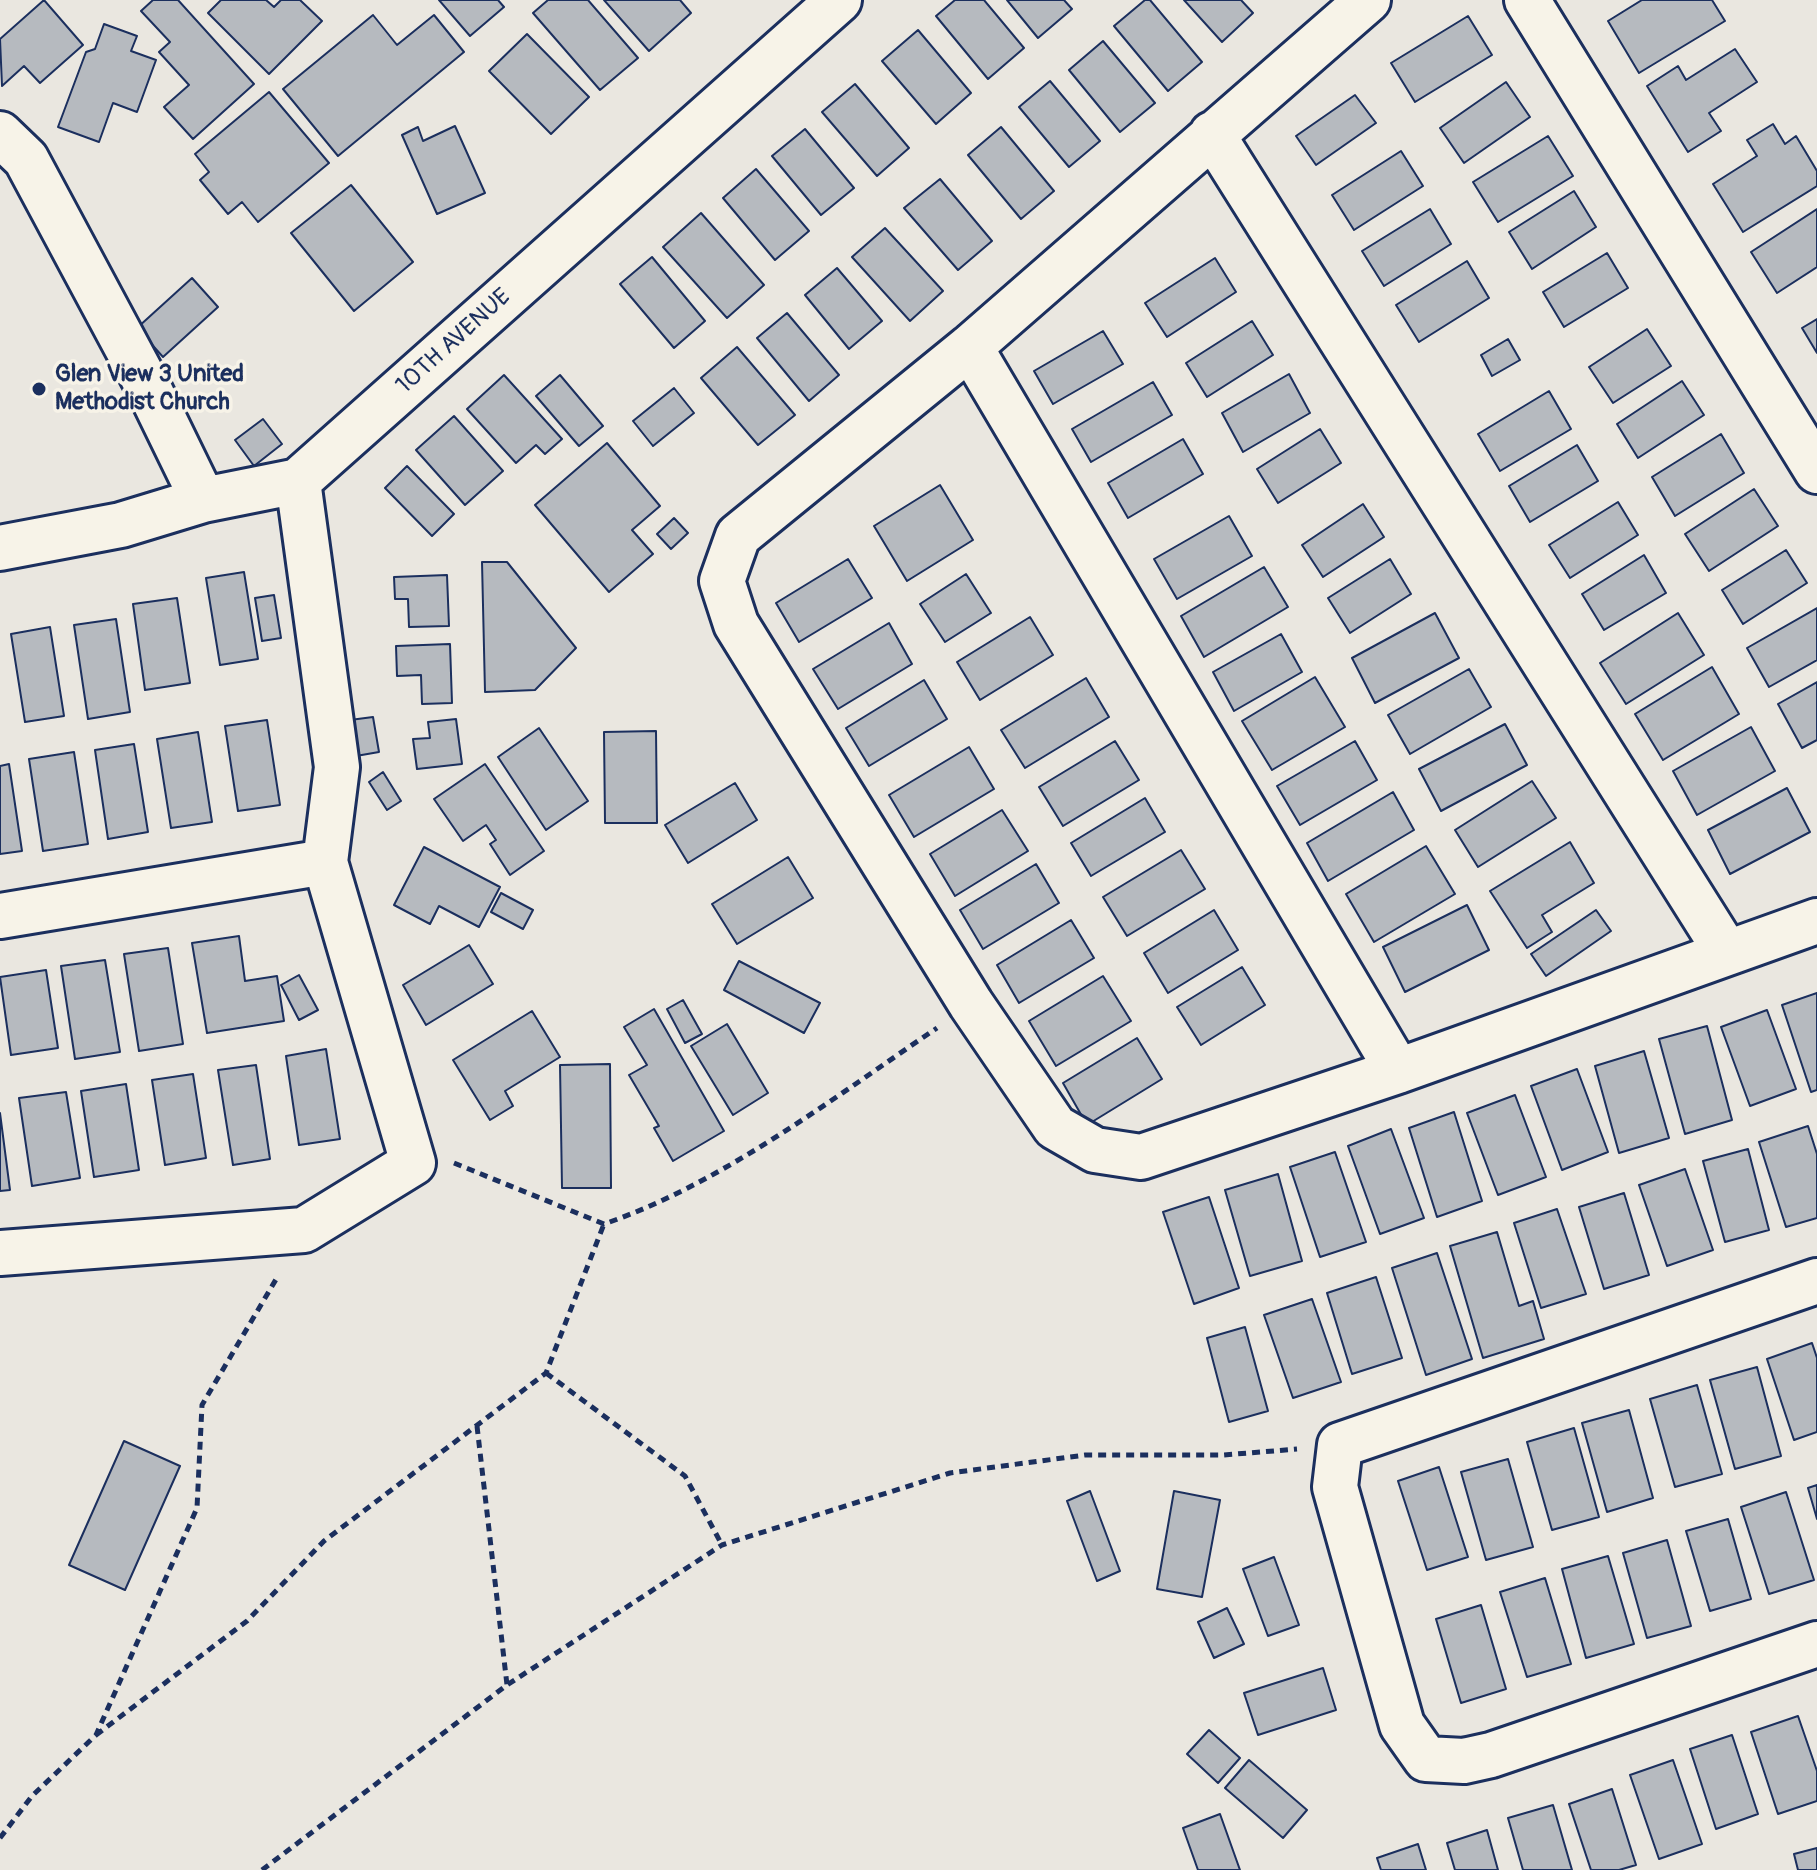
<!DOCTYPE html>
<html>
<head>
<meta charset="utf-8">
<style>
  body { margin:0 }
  canvas { display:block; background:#eae7e0 }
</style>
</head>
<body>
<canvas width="1817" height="1870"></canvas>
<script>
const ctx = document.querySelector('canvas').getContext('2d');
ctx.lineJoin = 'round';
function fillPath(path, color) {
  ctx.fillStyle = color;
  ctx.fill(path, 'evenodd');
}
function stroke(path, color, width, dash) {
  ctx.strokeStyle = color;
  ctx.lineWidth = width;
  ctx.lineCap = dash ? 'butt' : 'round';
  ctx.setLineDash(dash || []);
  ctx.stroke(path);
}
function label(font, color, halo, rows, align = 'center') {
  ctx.font = font + ' Pangolin,sans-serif';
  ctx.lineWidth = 7;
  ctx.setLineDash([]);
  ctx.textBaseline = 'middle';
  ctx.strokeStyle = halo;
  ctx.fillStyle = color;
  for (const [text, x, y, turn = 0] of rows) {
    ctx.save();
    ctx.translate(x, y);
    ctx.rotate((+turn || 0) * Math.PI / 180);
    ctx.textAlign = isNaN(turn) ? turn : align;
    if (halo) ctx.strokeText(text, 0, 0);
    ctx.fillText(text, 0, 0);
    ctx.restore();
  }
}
const building = new Path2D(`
  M 44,0 L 83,45 L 40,83 L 24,66 L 2,86 L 0,39 Z
  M 153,0 L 178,0 L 254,84 L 193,139 L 164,107 L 189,85 L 159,52 L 170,42 L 141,11 Z
  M 221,0 L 266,0 L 274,7 L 281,0 L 300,0 L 322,21 L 269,74 L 208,13 Z
  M 439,0 L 498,0 L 504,7 L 470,36 Z
  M 548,0 L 588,0 L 638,58 L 600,90 L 533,13 Z
  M 604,0 L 680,0 L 691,13 L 649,51 Z
  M 955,0 L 984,0 L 1024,48 L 988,79 L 936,16 Z
  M 1007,0 L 1064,0 L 1072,9 L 1038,38 Z
  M 1145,0 L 1150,0 L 1202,62 L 1168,91 L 1114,26 Z
  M 1184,0 L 1241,0 L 1253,13 L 1222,42 Z
  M 1642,0 L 1712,0 L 1725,21 L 1639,73 L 1608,21 Z
  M 373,15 L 397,45 L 434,15 L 464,52 L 338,156 L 283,89 Z
  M 1468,16 L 1492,55 L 1415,102 L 1391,63 Z
  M 104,24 L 137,36 L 131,51 L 156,60 L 137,112 L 113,103 L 99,142 L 58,127 L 86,52 L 95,49 Z
  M 918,30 L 971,93 L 936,124 L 882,61 Z
  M 527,34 L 589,97 L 551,134 L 489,71 Z
  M 1103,41 L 1155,103 L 1120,132 L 1069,70 Z
  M 1735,49 L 1757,82 L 1709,113 L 1721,131 L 1688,152 L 1647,86 L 1678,66 L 1686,80 Z
  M 1050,81 L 1100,141 L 1069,167 L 1019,107 Z
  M 1506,82 L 1530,117 L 1464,163 L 1440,128 Z
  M 855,84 L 909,148 L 877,176 L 822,112 Z
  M 269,92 L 329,163 L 258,222 L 242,202 L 228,214 L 200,180 L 209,172 L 195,154 Z
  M 1355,95 L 1376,123 L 1316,165 L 1296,136 Z
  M 1773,124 L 1785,144 L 1796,136 L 1817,171 L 1817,186 L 1743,232 L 1713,184 L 1757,156 L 1747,140 Z
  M 455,126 L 485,193 L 437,214 L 402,135 L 418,127 L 423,141 Z
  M 1001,127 L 1054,191 L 1021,219 L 968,155 Z
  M 805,129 L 854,188 L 821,215 L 772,156 Z
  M 1548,136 L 1573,176 L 1498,222 L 1473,182 Z
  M 1401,151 L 1423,186 L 1354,230 L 1332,195 Z
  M 756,169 L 809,231 L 775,260 L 723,198 Z
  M 940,179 L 992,241 L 958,270 L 904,208 Z
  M 351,185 L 413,262 L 354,311 L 291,233 Z
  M 1574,191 L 1596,227 L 1532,269 L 1509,232 Z
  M 1430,209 L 1451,244 L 1384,286 L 1362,251 Z
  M 1817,209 L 1817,267 L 1777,293 L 1751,252 Z
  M 701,213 L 764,285 L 727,318 L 663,247 Z
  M 885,228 L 943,291 L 910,321 L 852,257 Z
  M 1607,253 L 1628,288 L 1564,327 L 1543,292 Z
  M 652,257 L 705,321 L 674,348 L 620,284 Z
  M 1215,258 L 1236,292 L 1167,337 L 1145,303 Z
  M 1467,261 L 1489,298 L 1419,342 L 1396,305 Z
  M 837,268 L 882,321 L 849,349 L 805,295 Z
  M 192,278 L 218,307 L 163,357 L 137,328 Z
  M 787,313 L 839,375 L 809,401 L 757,338 Z
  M 1817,319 L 1817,353 L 1802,328 Z
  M 1252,321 L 1273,355 L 1207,397 L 1186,363 Z
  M 1647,329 L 1671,366 L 1613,403 L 1589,367 Z
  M 1103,331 L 1123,364 L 1053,404 L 1034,371 Z
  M 1508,339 L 1520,360 L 1492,376 L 1481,355 Z
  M 737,347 L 795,415 L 758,445 L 701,378 Z
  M 1289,374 L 1310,413 L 1243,452 L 1222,413 Z
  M 504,375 L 562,439 L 545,454 L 536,445 L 516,463 L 467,409 Z
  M 560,375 L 603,426 L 579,446 L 536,396 Z
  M 1682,381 L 1704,415 L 1638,458 L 1617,424 Z
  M 1153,382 L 1172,415 L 1091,462 L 1072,429 Z
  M 674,388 L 694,413 L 653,446 L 633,421 Z
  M 1549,391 L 1571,429 L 1500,471 L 1478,434 Z
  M 454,416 L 503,471 L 465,505 L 416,450 Z
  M 263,419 L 282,444 L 254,466 L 235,440 Z
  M 1320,429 L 1341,463 L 1278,503 L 1257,469 Z
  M 1721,434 L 1744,473 L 1675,516 L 1652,477 Z
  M 1183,439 L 1203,474 L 1128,518 L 1108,483 Z
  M 607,443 L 660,506 L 632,530 L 653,554 L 609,592 L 535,505 Z
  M 1577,445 L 1598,481 L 1530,522 L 1509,486 Z
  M 407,466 L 454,514 L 432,536 L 385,488 Z
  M 940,485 L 973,540 L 907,581 L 874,526 Z
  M 1754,489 L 1778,526 L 1709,571 L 1685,534 Z
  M 1618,502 L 1638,535 L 1570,578 L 1549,545 Z
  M 1363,504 L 1384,537 L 1323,577 L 1302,545 Z
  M 1229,516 L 1252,556 L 1177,599 L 1154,559 Z
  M 674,518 L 688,533 L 671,549 L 657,534 Z
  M 1786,550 L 1807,583 L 1743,624 L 1722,590 Z
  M 1644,555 L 1666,593 L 1604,630 L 1582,594 Z
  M 848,559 L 872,598 L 799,642 L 776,603 Z
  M 1390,559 L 1411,594 L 1350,633 L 1328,598 Z
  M 482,562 L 507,562 L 576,648 L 535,690 L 485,692 Z
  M 1264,567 L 1288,607 L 1204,657 L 1181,616 Z
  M 244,572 L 258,659 L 220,665 L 206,578 Z
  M 966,574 L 991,613 L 945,642 L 920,604 Z
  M 447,575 L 449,626 L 409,627 L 408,599 L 395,599 L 394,577 Z
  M 274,595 L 281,638 L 262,641 L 255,598 Z
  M 177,598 L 190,683 L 145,690 L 133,604 Z
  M 1817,608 L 1817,660 L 1769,687 L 1747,648 Z
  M 1435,613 L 1459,658 L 1375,703 L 1352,658 Z
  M 1678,613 L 1704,655 L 1626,704 L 1600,663 Z
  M 1030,617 L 1053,655 L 980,700 L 957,662 Z
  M 116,619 L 130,712 L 88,719 L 74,625 Z
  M 889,623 L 912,664 L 838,709 L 813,669 Z
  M 50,627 L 64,716 L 25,722 L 11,634 Z
  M 1281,634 L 1302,672 L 1234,711 L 1213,672 Z
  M 450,644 L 452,703 L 422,704 L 421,675 L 397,676 L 396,646 Z
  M 1712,667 L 1739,714 L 1663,760 L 1635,714 Z
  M 1469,669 L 1491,707 L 1410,754 L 1388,715 Z
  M 1315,677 L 1345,727 L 1272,770 L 1242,721 Z
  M 1086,678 L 1109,717 L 1025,768 L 1001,730 Z
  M 924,680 L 947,719 L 869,766 L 846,728 Z
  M 1817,682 L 1817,740 L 1802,748 L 1778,704 Z
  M 373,717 L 379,752 L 356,756 L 350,720 Z
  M 456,719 L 462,764 L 417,769 L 413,739 L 430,738 L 428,722 Z
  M 267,720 L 280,805 L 238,811 L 225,726 Z
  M 1505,724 L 1527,765 L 1441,811 L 1419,769 Z
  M 1751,727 L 1775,771 L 1697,815 L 1673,771 Z
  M 539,728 L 588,801 L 546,830 L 498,757 Z
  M 656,731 L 657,823 L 605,823 L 604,732 Z
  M 198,732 L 212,822 L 171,828 L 157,739 Z
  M 1115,741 L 1139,780 L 1063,826 L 1039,787 Z
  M 1355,741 L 1377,780 L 1300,825 L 1277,786 Z
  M 134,744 L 148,832 L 108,839 L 95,750 Z
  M 969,747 L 994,789 L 914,837 L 889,795 Z
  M 74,752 L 88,844 L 43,851 L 29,759 Z
  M 9,764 L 22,851 L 0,854 L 0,766 Z
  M 485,764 L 544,851 L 510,875 L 490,844 L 496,840 L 486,825 L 463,841 L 434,799 Z
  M 383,772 L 401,801 L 387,810 L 369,782 Z
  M 1532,781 L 1556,818 L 1478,867 L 1455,830 Z
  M 735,783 L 757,820 L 688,863 L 665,825 Z
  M 1787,788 L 1810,832 L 1730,874 L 1708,830 Z
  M 1393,792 L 1414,830 L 1328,881 L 1307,843 Z
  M 1145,798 L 1165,832 L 1091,876 L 1071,843 Z
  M 1002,810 L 1028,851 L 955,896 L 930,854 Z
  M 1570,842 L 1594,883 L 1542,915 L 1552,932 L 1527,948 L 1490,891 Z
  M 1426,846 L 1455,894 L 1374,942 L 1346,894 Z
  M 424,847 L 500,887 L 479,927 L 439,906 L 430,924 L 394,905 Z
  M 1181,850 L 1205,889 L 1127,936 L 1103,897 Z
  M 788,857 L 813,898 L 737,944 L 712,904 Z
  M 1036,864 L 1059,903 L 983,949 L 960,910 Z
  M 501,893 L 533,910 L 523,929 L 491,912 Z
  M 1467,905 L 1489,950 L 1405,992 L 1383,947 Z
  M 1214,910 L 1238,950 L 1168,993 L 1144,953 Z
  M 1596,910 L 1611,931 L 1546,976 L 1531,954 Z
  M 1071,920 L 1094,958 L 1019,1003 L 997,965 Z
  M 239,936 L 245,981 L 277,976 L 284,1021 L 207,1033 L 192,943 Z
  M 469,945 L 493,984 L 426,1025 L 403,985 Z
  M 168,948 L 183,1044 L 139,1051 L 124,954 Z
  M 105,960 L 120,1052 L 75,1059 L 61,966 Z
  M 739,961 L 820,1003 L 804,1033 L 724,990 Z
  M 1242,967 L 1265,1005 L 1201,1045 L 1177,1007 Z
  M 46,970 L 58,1048 L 11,1055 L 0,977 Z
  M 299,975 L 318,1010 L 299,1020 L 281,985 Z
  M 1103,976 L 1131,1021 L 1056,1066 L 1029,1021 Z
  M 1817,993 L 1817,1090 L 1811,1092 L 1782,1005 Z
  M 683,1000 L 702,1034 L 685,1043 L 667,1009 Z
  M 654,1009 L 724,1131 L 673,1161 L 654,1128 L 659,1126 L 629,1075 L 647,1065 L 624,1027 Z
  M 1767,1010 L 1796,1089 L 1750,1106 L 1721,1027 Z
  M 532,1011 L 560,1057 L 505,1091 L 513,1106 L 490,1120 L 453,1060 Z
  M 727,1024 L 768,1093 L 733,1115 L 691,1046 Z
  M 1707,1026 L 1732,1120 L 1685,1134 L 1659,1039 Z
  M 1137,1038 L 1162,1079 L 1087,1125 L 1063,1083 Z
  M 326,1049 L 340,1139 L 299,1145 L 286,1056 Z
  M 1644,1051 L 1669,1138 L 1619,1153 L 1595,1066 Z
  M 610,1064 L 611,1188 L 562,1188 L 560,1065 Z
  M 256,1065 L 270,1159 L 233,1165 L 218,1070 Z
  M 1577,1069 L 1608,1152 L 1562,1170 L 1531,1086 Z
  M 193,1074 L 206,1158 L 165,1165 L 152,1080 Z
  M 126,1084 L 139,1170 L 94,1177 L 81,1091 Z
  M 66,1092 L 80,1178 L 32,1186 L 19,1098 Z
  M 1515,1095 L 1546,1177 L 1498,1195 L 1467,1113 Z
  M 1454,1112 L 1482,1201 L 1437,1217 L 1409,1128 Z
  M 0,1113 L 10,1190 L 0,1191 Z
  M 1808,1126 L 1817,1154 L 1817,1218 L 1786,1227 L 1759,1142 Z
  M 1391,1129 L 1424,1218 L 1380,1234 L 1348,1146 Z
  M 1748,1149 L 1769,1230 L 1725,1242 L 1703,1161 Z
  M 1335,1152 L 1366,1242 L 1320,1257 L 1290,1167 Z
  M 1685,1169 L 1713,1250 L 1667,1266 L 1639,1185 Z
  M 1278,1174 L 1302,1261 L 1250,1276 L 1225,1190 Z
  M 1624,1193 L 1649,1275 L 1604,1289 L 1579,1207 Z
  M 1209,1197 L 1239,1288 L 1194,1304 L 1163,1212 Z
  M 1557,1209 L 1586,1294 L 1541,1308 L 1514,1223 Z
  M 1497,1232 L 1519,1306 L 1533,1301 L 1544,1339 L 1483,1358 L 1450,1246 Z
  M 1437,1253 L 1472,1359 L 1426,1375 L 1392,1268 Z
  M 1376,1277 L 1402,1358 L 1352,1374 L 1327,1293 Z
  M 1312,1299 L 1341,1382 L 1293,1398 L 1264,1315 Z
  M 1245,1327 L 1268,1411 L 1229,1422 L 1207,1338 Z
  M 1812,1343 L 1817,1358 L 1817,1432 L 1794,1440 L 1767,1359 Z
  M 1757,1367 L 1781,1456 L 1735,1469 L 1710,1380 Z
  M 1697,1385 L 1722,1474 L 1675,1487 L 1650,1399 Z
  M 1629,1410 L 1653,1498 L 1607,1512 L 1582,1423 Z
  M 1574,1428 L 1599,1517 L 1552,1530 L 1527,1442 Z
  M 124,1441 L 180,1466 L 125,1590 L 69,1565 Z
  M 1508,1459 L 1533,1547 L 1486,1560 L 1461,1472 Z
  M 1439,1467 L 1468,1557 L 1427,1570 L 1398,1481 Z
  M 1817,1485 L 1817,1519 L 1808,1488 Z
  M 1090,1491 L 1120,1571 L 1097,1581 L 1067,1501 Z
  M 1174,1491 L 1220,1500 L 1202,1597 L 1157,1589 Z
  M 1786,1492 L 1814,1580 L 1769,1594 L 1741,1507 Z
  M 1728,1519 L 1751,1599 L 1710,1611 L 1686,1531 Z
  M 1667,1540 L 1691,1626 L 1647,1638 L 1623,1553 Z
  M 1608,1556 L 1634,1644 L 1586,1658 L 1562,1569 Z
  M 1274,1557 L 1299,1625 L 1268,1636 L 1243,1569 Z
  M 1545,1578 L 1571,1664 L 1527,1677 L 1500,1592 Z
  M 1481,1605 L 1506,1689 L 1461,1703 L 1436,1619 Z
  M 1227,1608 L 1244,1644 L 1214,1658 L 1198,1622 Z
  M 1323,1668 L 1336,1710 L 1258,1735 L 1244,1693 Z
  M 1798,1716 L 1817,1771 L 1817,1801 L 1778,1814 L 1751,1732 Z
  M 1209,1730 L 1240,1758 L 1218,1783 L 1187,1754 Z
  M 1732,1735 L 1758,1814 L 1716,1829 L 1690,1749 Z
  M 1249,1760 L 1307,1810 L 1283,1838 L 1225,1788 Z
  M 1673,1760 L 1702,1844 L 1659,1859 L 1630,1775 Z
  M 1612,1789 L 1636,1865 L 1619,1870 L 1591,1870 L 1569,1804 Z
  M 1553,1805 L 1572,1870 L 1523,1870 L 1508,1818 Z
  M 1220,1814 L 1240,1870 L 1198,1870 L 1183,1828 Z
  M 1487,1830 L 1498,1870 L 1455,1870 L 1447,1843 Z
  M 1418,1844 L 1426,1870 L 1381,1870 L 1377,1858 Z
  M 1817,1848 L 1817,1870 L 1798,1870 L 1794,1854 Z`);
const path = new Path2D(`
  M 454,1163 L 604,1224 C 723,1183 833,1098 937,1028
  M 546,1373 L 685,1476 L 722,1545
  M 477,1426 L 507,1685
  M 96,1735 L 247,1621 L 324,1541 L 546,1373 L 604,1224
  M 0,1838 L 32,1796 L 96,1735 L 197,1508 L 202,1405 L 278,1276
  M 262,1870 L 507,1685 L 722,1545 L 950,1473 L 1085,1455 L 1224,1455 L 1297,1449`);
const minor = new Path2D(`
  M 1368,0 L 970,347 L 738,536 L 722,581 L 736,624 L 971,1004 L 1055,1127 L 1095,1150 L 1141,1157 L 1398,1071 L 1817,921
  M 1527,0 L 1817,471
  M 0,134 L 26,159 L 146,383 L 203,500
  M 1212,134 L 1727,953
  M 970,347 L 1398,1071
  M 298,481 L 337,767 L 325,862
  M 0,548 L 121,525 L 203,500 L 298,481 L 839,0
  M 0,916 L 325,862 L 413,1163 L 304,1230 L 0,1253
  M 1817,1281 L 1340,1445 L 1335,1487 L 1402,1725 L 1426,1759 L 1464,1761 L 1491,1755 L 1817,1644`);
const markers = [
  [39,389,8,"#1b2f5e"]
];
const streetNames = [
  ["10TH AVENUE",454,342,-42]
];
const poiNames = [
  ["Glen View 3 United",55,375],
  ["Methodist Church",55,403]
];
fillPath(building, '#b6babf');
stroke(building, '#1b2f5e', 2);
stroke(minor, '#1b2f5e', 50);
stroke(path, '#1b2f5e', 5, [8, 6]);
stroke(minor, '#f7f3e8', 44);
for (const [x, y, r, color] of markers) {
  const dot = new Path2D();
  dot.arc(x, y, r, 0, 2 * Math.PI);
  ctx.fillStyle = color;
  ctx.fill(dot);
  stroke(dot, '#f7f3e8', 3);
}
label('24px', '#1b2f5e', '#f7f3e8', streetNames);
label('bold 24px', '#1b2f5e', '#f7f3e8', poiNames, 'left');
</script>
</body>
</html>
